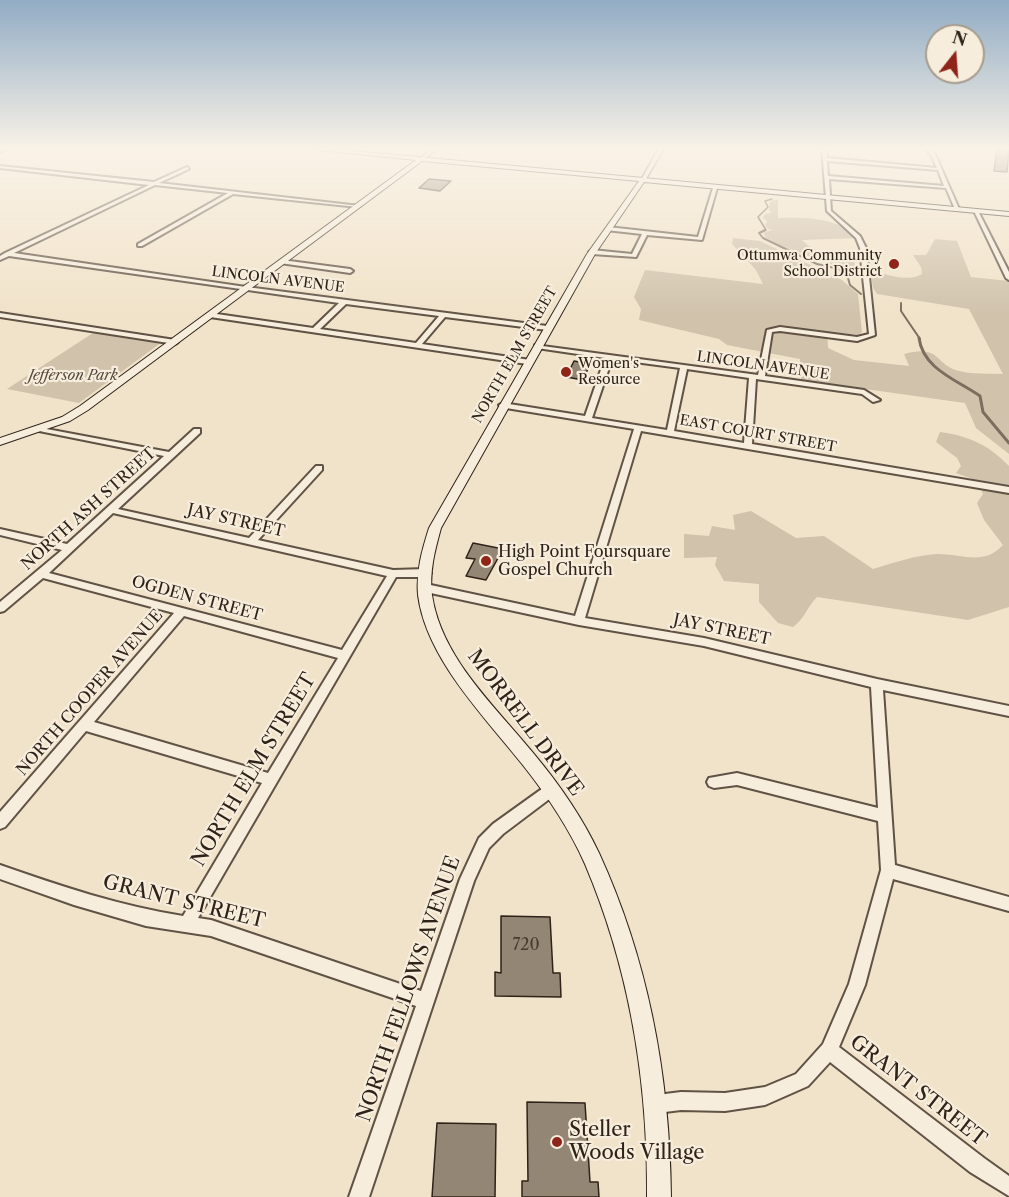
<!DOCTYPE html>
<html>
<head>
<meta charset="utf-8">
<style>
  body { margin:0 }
  #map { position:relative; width:1009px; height:1197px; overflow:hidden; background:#f1e3c9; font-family:"Libre Caslon Text",serif }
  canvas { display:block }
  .north { position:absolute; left:925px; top:24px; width:60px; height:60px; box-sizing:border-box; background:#f6eddc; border:2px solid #a69c8e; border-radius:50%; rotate:17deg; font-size:16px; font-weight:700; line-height:24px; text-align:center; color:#2f2219 }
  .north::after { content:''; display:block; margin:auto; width:21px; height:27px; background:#8f2418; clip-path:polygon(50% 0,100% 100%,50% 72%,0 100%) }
</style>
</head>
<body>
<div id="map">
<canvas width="1009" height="1197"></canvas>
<div class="north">N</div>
</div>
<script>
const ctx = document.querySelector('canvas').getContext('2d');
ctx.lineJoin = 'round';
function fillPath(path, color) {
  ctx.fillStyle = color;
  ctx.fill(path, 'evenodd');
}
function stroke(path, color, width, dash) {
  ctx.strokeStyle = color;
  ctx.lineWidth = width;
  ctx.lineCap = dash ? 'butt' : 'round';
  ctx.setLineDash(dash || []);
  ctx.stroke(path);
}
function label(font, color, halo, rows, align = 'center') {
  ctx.font = font + ' "Libre Caslon Text",serif';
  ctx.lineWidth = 4.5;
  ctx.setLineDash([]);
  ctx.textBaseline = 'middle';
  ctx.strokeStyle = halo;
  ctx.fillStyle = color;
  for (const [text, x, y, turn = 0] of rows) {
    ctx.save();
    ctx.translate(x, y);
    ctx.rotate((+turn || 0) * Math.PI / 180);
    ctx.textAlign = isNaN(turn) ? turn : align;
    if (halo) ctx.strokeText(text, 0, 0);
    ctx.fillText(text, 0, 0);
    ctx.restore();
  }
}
const green = new Path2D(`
  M 778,199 L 778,218 C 807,217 837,217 859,238 L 802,240 C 815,254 835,255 854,258 L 856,278 C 848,275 844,269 836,266 C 812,257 787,250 765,237 L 764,232 L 773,230 L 768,229 L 765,225 L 767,221 L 763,218 L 765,214 L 772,213 L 769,210 L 770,201 Z
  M 733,238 L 760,241 L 842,280 L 858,294 L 862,332 L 859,335 L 827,332 L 828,348 L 854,360 L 909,366 L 904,354 C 942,344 934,365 959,371 C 973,375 989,373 1003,374 L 969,309 L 877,294 L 873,288 L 870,269 C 885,274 907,283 922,274 L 921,267 L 913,255 L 926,255 L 935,239 L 957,241 L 971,277 L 1009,281 L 1009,454 L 976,428 L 965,403 L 801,380 L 800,359 L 727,345 L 719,339 L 639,320 L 641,309 L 634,297 L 645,270 L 763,284 L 756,270 L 732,244 Z
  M 96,331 L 162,342 L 79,403 L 7,389 Z
  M 940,432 C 969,436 989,445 1009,466 L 1009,607 L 968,620 L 817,597 C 807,607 805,618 793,627 L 778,623 L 759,602 L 759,584 L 724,581 L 715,565 L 717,557 L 684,558 L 684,534 L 709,536 L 712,526 L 735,530 L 733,515 L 751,511 L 796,538 L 824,536 L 873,569 C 893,563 916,555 937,554 C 963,554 984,566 1003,545 L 984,520 L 977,503 L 983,494 L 978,481 L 956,473 L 961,466 L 957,458 L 936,442 Z`);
const streamFar2 = new Path2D(`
  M 762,232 L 766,230 L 758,217 L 768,207 L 765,201 L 772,199`);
const streamFar1 = new Path2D(`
  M 765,230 L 759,233 L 763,238 L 817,264 L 839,269 L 848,278 L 850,285 L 861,294
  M 901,303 L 901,311 L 920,339`);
const stream = new Path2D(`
  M 919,338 C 923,369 957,380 980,396 L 983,412 L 1009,443`);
const building = new Path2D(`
  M 997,148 L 1009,148 L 1007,172 L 994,171 Z
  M 429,179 L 451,181 L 440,191 L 419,188 Z
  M 574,361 L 590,364 L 583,380 L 566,377 Z
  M 473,543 L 503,549 L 486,580 L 466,576 L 475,559 L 466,558 Z
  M 501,916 L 550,917 L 553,973 L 560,973 L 561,997 L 495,996 L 495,972 L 501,973 Z
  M 527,1102 L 585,1103 L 590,1182 L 598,1182 L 599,1197 L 522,1197 L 522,1181 L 528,1181 Z
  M 437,1123 L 496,1124 L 495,1197 L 432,1197 Z`);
const minor = new Path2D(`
  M 822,148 L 826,148 L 827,158 L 937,168 L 931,155 L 924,148 L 929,148 L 935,154 L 959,209 L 957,210 L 955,209 L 946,188 L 829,179 L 831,211 L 860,236 L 866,248 L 875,335 L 857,341 L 780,331 L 772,332 L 765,376 L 864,390 L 880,400 L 873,402 L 862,394 L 756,379 L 752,444 L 1009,487 L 1009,493 L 641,431 L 585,618 L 704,638 L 877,679 L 1009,706 L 1009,716 L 883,690 L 895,865 L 1009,897 L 1009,911 L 893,879 L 865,985 L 839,1047 L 984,1158 L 1009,1176 L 1009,1196 L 970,1172 L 830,1062 L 808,1086 L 765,1105 L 725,1111 L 681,1110 L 657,1113 L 651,1110 L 648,1104 L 651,1098 L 657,1095 L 681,1092 L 725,1093 L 765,1087 L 796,1074 L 823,1044 L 849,984 L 881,870 L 878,821 L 737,785 L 714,788 L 709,786 L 707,782 L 709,778 L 737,773 L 878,808 L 871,687 L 704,646 L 579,625 L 426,592 L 421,588 L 426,584 L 575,616 L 634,429 L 500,407 L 499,405 L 503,403 L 585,416 L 605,358 L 537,348 L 535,347 L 535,345 L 758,375 L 767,330 L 780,327 L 857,337 L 869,334 L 860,248 L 856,238 L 827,211 ZM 827,161 L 938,170 L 944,186 L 828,176 ZM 612,359 L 680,368 L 667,430 L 592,418 ZM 687,369 L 749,378 L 744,443 L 674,431 Z
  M 0,166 L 154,182 L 187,167 L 189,169 L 159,183 L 360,206 L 358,207 L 233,194 L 142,246 L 138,246 L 138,244 L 228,193 L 155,185 L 14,253 L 239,286 L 547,326 L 550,328 L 547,330 L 445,317 L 422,344 L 530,360 L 531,362 L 527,364 L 210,317 L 207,315 L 210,313 L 313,328 L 339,303 L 9,256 L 0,260 L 0,256 L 5,253 L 149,185 L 0,168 ZM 346,304 L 439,316 L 416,343 L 320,329 Z
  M 715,187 L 717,188 L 702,240 L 647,235 L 636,257 L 592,254 L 589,252 L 592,250 L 632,254 L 642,234 L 606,230 L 608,227 L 698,237 L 713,188 Z
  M 976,210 L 978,211 L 1009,272 L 1009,280 L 1006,278 L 974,211 Z
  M 282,260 L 350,269 L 353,271 L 350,273 L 280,263 L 280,261 Z
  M 0,313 L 175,340 L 178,342 L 175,344 L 0,317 Z
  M 36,427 L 169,452 L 194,429 L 200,429 L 200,433 L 118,509 L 249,538 L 316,466 L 322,466 L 322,470 L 258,540 L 393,570 L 426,569 L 431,573 L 426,577 L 396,577 L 198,918 L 211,920 L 421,991 L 460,879 L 479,838 L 493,824 L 546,786 L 551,784 L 556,786 L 558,790 L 556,794 L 503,834 L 489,848 L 474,881 L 369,1197 L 349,1197 L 416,1006 L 211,936 L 146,926 L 74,905 L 0,879 L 0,865 C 60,886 120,906 183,916 L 262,783 L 86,731 L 5,827 L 0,829 L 0,812 L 174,613 L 43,578 L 4,611 L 0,612 L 0,602 L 62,550 L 0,535 L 0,529 L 67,544 L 164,456 L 39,431 L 35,429 ZM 113,513 L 387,576 L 342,650 L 49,573 ZM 184,616 L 338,658 L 268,773 L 94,722 Z`);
const tertiary = new Path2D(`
  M 432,148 L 437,148 L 423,160 L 419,160 Z
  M 659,148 L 664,148 L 644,182 L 640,182 Z`);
const secondary = new Path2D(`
  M 10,148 L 10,149 L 0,153 L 0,149 Z
  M 321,148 L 1009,212 L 1009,216 L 644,182 L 595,254 L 441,528 C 435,550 429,572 432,595 C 441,658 496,707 534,754 C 559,784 582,817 599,853 C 649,962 670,1078 671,1197 L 647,1197 C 648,1082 630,970 585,864 C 569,828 546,794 522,764 C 484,716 426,658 418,595 C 416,571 422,550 429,528 L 587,254 L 639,181 L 422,161 L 88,410 L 70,421 L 0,445 L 0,438 L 62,417 L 80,406 L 416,160 L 298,148 Z`);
const markers = [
  [894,264,6,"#8f2418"],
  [566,372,6,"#8f2418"],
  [486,561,6,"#8f2418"],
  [557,1142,6,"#8f2418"]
];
const farPoinames = [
  ["Ottumwa Community",882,256],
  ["School District",882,272],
  ["Women's",578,364,"left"],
  ["Resource",578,380,"left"]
];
const farStreetnames = [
  ["LINCOLN AVENUE",278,280,7],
  ["NORTH ELM STREET",515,355,-60],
  ["LINCOLN AVENUE",763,366,8],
  ["EAST COURT STREET",758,434,10]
];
const farParknames = [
  ["Jefferson Park",73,376]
];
const streetNames = [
  ["NORTH ASH STREET",89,509,-42],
  ["JAY STREET",236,521,13],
  ["OGDEN STREET",197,599,15],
  ["JAY STREET",722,630,12],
  ["NORTH COOPER AVENUE",90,693,-49]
];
const poiNames = [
  ["High Point Foursquare",498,552],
  ["Gospel Church",498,570]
];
const nearNumbernames = [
  ["720",526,945]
];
const nearStreetnames = [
  ["MORRELL DRIVE",525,723,53],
  ["NORTH ELM STREET",254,770,-59],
  ["GRANT STREET",184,902,14],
  ["NORTH FELLOWS AVENUE",409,989,-71],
  ["GRANT STREET",918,1091,38]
];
const nearPoinames = [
  ["Steller",569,1130],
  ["Woods Village",569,1153]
];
fillPath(green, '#d0c2ab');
stroke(streamFar2, '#7c6e5f', 1.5);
stroke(streamFar1, '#7c6e5f', 2);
stroke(stream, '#7c6e5f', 3);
fillPath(building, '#948675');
stroke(building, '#2f2219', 1.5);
stroke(minor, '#605245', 4);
stroke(tertiary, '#605245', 3);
stroke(secondary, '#2f2219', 2);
fillPath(minor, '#f6eddc');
fillPath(tertiary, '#f6eddc');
fillPath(secondary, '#f6eddc');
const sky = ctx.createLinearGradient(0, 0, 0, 316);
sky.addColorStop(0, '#91acc4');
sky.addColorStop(0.47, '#f9f2e7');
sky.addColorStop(1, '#f9f2e700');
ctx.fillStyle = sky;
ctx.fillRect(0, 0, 1009, 316);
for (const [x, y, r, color] of markers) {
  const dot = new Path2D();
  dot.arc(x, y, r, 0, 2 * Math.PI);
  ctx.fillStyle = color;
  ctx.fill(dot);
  stroke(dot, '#f6eddc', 2);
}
label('14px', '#2f2219', '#f6eddc', farPoinames, 'right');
label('14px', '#2f2219', '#f6eddc', farStreetnames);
label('italic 14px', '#574a3e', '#f6eddc', farParknames);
label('16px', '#2f2219', '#f6eddc', streetNames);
label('16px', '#2f2219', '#f6eddc', poiNames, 'left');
label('16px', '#483b30', null, nearNumbernames);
label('20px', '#2f2219', '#f6eddc', nearStreetnames);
label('20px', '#2f2219', '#f6eddc', nearPoinames, 'left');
</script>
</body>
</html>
